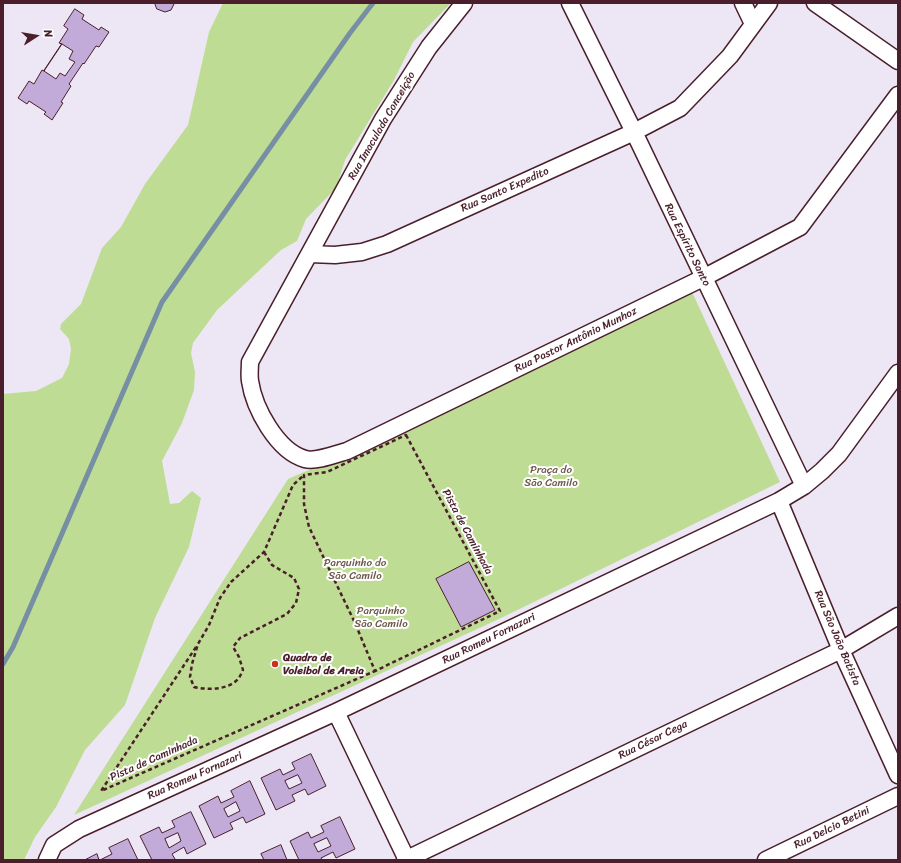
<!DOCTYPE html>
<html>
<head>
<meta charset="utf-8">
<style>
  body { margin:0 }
  #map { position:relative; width:901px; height:863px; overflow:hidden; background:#ede6f4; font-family:Sriracha,sans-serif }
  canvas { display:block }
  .frame { position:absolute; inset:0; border:4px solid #4a1f2b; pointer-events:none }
  .north { position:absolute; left:16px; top:16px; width:40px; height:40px; -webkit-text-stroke:3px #fff; paint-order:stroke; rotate:78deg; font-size:11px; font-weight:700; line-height:16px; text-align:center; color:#4a1f2b }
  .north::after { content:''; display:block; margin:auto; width:14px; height:18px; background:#4a1f2b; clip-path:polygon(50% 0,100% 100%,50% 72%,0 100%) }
</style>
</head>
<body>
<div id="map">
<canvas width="901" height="863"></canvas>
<div class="frame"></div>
<div class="north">N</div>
</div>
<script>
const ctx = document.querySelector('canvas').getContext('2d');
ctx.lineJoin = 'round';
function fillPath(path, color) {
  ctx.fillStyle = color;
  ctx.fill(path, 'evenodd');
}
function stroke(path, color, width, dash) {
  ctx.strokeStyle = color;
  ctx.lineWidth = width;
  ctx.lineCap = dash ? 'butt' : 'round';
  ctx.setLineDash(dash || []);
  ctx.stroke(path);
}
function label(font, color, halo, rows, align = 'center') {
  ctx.font = font + ' Sriracha,sans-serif';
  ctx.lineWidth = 4;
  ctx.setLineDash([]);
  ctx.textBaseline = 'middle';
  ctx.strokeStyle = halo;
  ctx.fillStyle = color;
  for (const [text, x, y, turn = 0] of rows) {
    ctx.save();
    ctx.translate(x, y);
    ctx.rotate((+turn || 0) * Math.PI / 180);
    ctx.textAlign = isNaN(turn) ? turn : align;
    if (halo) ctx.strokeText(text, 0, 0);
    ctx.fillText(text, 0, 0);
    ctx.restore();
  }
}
const green = new Path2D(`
  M 223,3 L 451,3 L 413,42 L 394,80 L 345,160 L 336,188 L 306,219 L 297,241 L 281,250 L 217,310 L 193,343 L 191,353 L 195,372 L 194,390 L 182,423 L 162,461 L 170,504 L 179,503 L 192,491 L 201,498 L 189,547 L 155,618 L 125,705 L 85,750 L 56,807 L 35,837 L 24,860 L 3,860 L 3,394 L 36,391 L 62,378 L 69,364 L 71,349 L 69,339 L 60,329 L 61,324 L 81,304 L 102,248 L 121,227 L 145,184 L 188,125 L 209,32 Z
  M 692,292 L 780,482 L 501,618 L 74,815 L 288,479 L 399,431 Z`);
const stream = new Path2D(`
  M 3,664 L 13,647 L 162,302 L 350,33 L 373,3`);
const building = new Path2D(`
  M 155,3 L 174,3 L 174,4 L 171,10 L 165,12 L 157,9 Z
  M 75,9 L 84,15 L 82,19 L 99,30 L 101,27 L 109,32 L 99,47 L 96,46 L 84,64 L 83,63 L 69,84 L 71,86 L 61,102 L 63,103 L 52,120 L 44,114 L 46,112 L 29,101 L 27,104 L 18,98 L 29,81 L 34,84 L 42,70 L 44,71 L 62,44 L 59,43 L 68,29 L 64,26 Z
  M 62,44 L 73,51 L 69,59 L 75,62 L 65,76 L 60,73 L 56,79 L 44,71 Z
  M 469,562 L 495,610 L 461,627 L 436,579 Z
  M 311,754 L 326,786 L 308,795 L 305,789 L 292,795 L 295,801 L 276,810 L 261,778 L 280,769 L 283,775 L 295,769 L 292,763 Z
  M 298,775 L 302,783 L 289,789 L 285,781 Z
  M 250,781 L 265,814 L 246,823 L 243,817 L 230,823 L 233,829 L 214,838 L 199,806 L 218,796 L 221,803 L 234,797 L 231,791 Z
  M 236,802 L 240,811 L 228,817 L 224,809 Z
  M 191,812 L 206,844 L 187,854 L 184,847 L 172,854 L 175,859 L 173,860 L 152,860 L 140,836 L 159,827 L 162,833 L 175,827 L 172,821 Z
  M 340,817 L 355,849 L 336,858 L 333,852 L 321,858 L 322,860 L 299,860 L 290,841 L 308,832 L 311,838 L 324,832 L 321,826 Z
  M 178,833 L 181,841 L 169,848 L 165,839 Z
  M 327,838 L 331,846 L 318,852 L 314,844 Z
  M 128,839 L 138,860 L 100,860 L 112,854 L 109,848 Z
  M 281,845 L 287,860 L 264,860 L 261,854 Z
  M 97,854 L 99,860 L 85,860 Z`);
const path = new Path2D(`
  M 406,435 L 500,611 L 375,671 L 355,623 L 309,527 L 304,504 L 304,475 L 327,472 Z
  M 264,552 L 272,565 L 294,578 L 299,589 L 296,603 L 287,614 L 240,638 L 233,647 L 239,657 L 243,670 C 241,674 239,679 236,681 C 225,690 208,690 194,687 L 190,677 L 192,664 L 198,644 L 209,625 L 220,598 L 231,582 L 264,552 L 293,485 L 303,476
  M 196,647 L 101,791 L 375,671`);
const minor = new Path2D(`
  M 464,3 L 429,47 L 383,119 L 250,362 C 250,368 249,375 250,381 C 254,408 277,451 305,459 C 316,462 336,454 347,451 L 703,278 L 800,227 L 898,95
  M 570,3 L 634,132 L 804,486
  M 743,3 L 753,24
  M 815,3 L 898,61
  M 310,254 L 335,255 L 362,252 L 387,244 L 634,132 L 680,108 L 730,56 L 769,3
  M 779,501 L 841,650 L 898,775
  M 336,712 L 407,860
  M 47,860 L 54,845 L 79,829 L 336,712 L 779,501 L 804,486 L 822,471 L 839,454 L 898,373
  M 405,860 L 841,650 L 898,616
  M 766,860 L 898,796`);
const markers = [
  [275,664,4,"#c8321e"]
];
const streetNames = [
  ["Rua Imaculada Conceição",382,126,-60],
  ["Rua Santo Expedito",505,190,-24],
  ["Rua Espírito Santo",687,245,64],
  ["Rua Pastor Antônio Munhoz",576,340,-26],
  ["Pista de Caminhada",467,532,62],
  ["Rua São João Batista",837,638,67],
  ["Rua Romeu Fornazari",489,639,-26],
  ["Rua César Cega",653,740,-26],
  ["Pista de Caminhada",154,759,-24],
  ["Rua Romeu Fornazari",195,776,-24],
  ["Rua Delcio Betini",832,828,-26]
];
const parkNames = [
  ["Praça do",551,470],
  ["São Camilo",551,483],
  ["Parquinho do",355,563],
  ["São Camilo",355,576],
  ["Parquinho",381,611],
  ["São Camilo",381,624]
];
const poiNames = [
  ["Quadra de",283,658],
  ["Voleibol de Areia",283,671]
];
fillPath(green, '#bedc94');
stroke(stream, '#768fa4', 5);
fillPath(building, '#c2aad9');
stroke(building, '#4a1f2b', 1);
stroke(minor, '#4a1f2b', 19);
stroke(path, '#4a1f2b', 2.5, [4, 3]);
stroke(minor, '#fff', 16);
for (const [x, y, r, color] of markers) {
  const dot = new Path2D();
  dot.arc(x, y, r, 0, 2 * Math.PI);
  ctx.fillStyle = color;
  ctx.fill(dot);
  stroke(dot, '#fff', 1.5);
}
label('11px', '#4a1f2b', '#fff', streetNames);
label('11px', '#6d584a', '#fff', parkNames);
label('bold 11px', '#4a1f2b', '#fff', poiNames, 'left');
</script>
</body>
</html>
